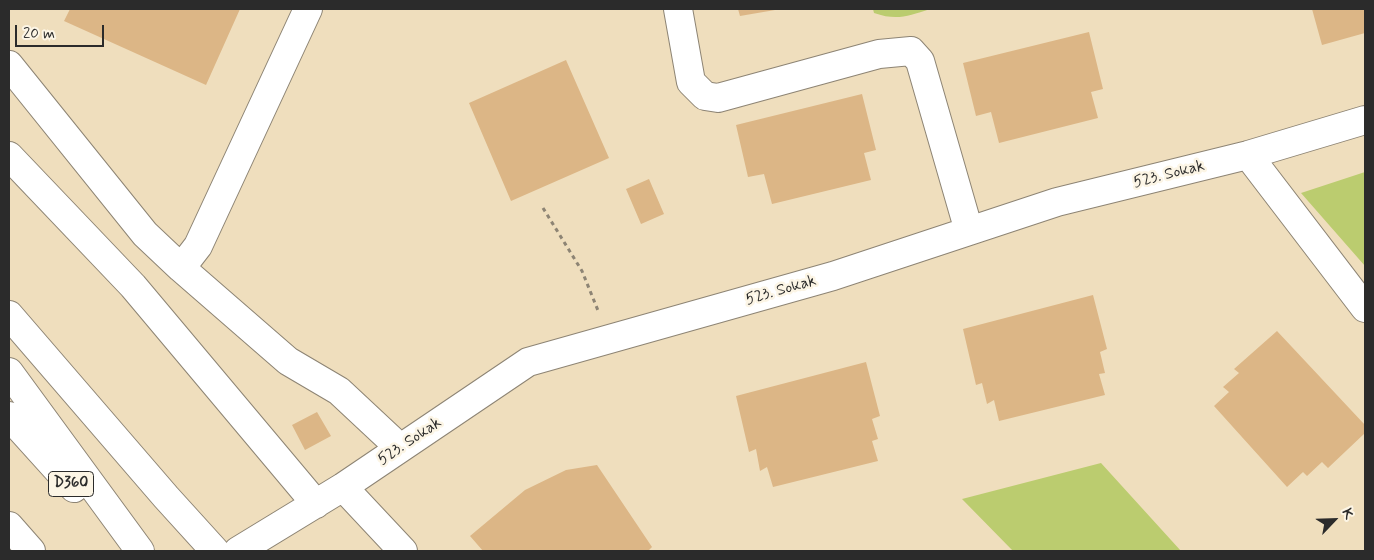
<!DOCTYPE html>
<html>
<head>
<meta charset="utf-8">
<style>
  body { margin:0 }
  #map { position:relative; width:1374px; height:560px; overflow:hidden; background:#efdebd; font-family:Mynerve,sans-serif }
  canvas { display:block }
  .frame { position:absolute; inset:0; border:10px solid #2b2b2b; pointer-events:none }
  .north { position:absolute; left:1309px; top:495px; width:50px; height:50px; -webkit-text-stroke:4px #fcf5e5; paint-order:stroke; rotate:66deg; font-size:14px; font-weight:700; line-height:20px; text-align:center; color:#2b2b2b }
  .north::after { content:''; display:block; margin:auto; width:18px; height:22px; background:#2b2b2b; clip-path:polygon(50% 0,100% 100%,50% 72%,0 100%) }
  .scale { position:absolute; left:15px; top:25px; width:89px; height:22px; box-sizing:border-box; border:2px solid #2b2b2b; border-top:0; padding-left:6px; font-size:15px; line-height:18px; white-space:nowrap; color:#2b2b2b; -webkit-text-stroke:4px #fcf5e5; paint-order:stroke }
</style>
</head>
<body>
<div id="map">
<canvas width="1374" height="560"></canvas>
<div class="frame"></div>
<div class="north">K</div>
<div class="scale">20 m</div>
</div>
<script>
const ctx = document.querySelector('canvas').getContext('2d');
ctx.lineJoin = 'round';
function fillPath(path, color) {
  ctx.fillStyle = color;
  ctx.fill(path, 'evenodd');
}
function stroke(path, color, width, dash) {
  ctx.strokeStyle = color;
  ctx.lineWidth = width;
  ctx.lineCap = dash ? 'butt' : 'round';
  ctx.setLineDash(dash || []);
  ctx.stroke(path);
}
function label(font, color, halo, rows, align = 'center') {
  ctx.font = font + ' Mynerve,sans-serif';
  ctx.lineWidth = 5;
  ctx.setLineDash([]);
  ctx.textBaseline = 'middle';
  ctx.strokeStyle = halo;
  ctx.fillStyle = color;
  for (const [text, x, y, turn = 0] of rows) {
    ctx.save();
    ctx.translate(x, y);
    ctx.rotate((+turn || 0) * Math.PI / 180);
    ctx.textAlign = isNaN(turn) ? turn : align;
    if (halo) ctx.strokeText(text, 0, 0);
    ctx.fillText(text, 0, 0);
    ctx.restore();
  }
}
const green = new Path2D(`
  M 873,9 L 930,9 C 908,16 897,21 874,13 Z
  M 1365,172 L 1365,266 L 1301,193 Z
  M 1101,463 L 1181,551 L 1013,551 L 962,499 Z`);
const building = new Path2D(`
  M 70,9 L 240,9 L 206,85 L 64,21 Z
  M 738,9 L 775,9 L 775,10 L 740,16 Z
  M 1312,9 L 1365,9 L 1365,33 L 1322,45 Z
  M 1089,32 L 1103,89 L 1091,92 L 1098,118 L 999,143 L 991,112 L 976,116 L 963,63 Z
  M 566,60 L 609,158 L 511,201 L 469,103 Z
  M 862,94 L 876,150 L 864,153 L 871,180 L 772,204 L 764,174 L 748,177 L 736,125 Z
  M 649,179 L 664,214 L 641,224 L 626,189 Z
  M 1093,295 L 1107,349 L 1100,352 L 1105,373 L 1099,374 L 1105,395 L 999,421 L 994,400 L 987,404 L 982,383 L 976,385 L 963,329 Z
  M 1277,331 L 1365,425 L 1365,433 L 1328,468 L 1322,462 L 1307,476 L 1303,472 L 1287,487 L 1214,406 L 1229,392 L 1223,387 L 1239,373 L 1234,369 Z
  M 866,362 L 880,416 L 872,419 L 878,439 L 872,441 L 878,461 L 773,487 L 767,467 L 760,471 L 756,449 L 749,452 L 736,396 Z
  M 317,412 L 331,436 L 305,450 L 292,425 Z
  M 597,465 L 652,547 L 648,551 L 483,551 L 470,536 L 525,490 L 566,470 Z`);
const path = new Path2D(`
  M 543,208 L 582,271 L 599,313`);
const minor = new Path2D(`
  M 678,9 L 691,82 L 705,96 L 718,98 L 879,54 L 911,51 L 920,61 L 969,231
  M 9,65 L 145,234 L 181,268 L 288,361 L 339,391 L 400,448
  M 1248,155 L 1365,308
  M 9,156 L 133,286 L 316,504
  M 181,268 L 198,246 L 308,9
  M 343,487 L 403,551
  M 238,551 L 343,487 L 528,362 L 833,276 L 1057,202 L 1248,155 L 1365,120`);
const highway = new Path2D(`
  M 9,315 L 166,497 L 215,551
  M 9,372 L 140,551
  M 9,416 L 74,488
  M 9,526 L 31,551`);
const shields = [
  [71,484,45]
];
const shieldNames = [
  ["D360",71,484]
];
const streetNames = [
  ["523. Sokak",1169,175,-14],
  ["523. Sokak",781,291,-16],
  ["523. Sokak",410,442,-34]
];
fillPath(green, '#bbcc6f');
fillPath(building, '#dcb686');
stroke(minor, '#8d8474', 30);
stroke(highway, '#8d8474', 30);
stroke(path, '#8d8474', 3, [4, 4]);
stroke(minor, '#fff', 28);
stroke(highway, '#fff', 28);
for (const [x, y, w] of shields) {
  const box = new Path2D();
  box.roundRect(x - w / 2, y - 12.5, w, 25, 4);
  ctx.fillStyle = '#fcf5e5';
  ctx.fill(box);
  stroke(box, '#2b2b2b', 1);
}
label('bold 15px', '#2b2b2b', null, shieldNames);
label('16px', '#2b2b2b', '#fcf5e5', streetNames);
</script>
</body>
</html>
